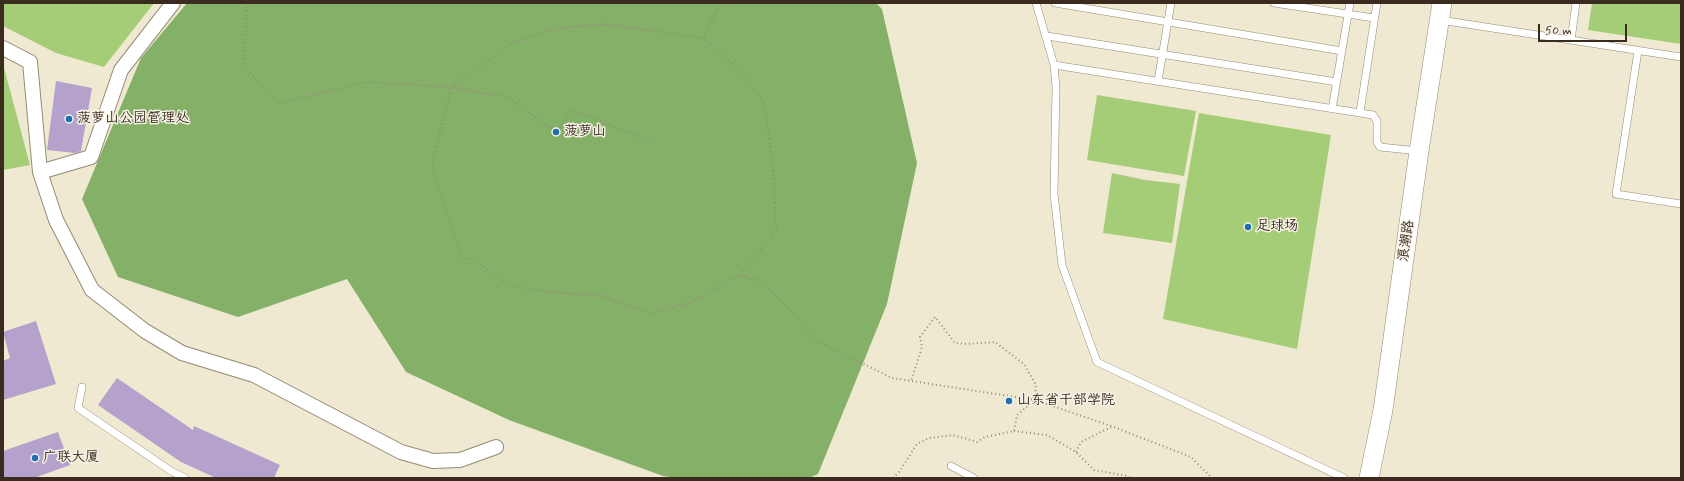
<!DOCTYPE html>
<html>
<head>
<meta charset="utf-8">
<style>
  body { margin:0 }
  #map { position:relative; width:1684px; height:481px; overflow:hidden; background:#eee9d0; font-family:Mynerve,sans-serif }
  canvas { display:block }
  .frame { position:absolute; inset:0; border:4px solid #3b2a1e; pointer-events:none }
  .scale { position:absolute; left:1538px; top:24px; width:89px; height:18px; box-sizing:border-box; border:2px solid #3b2a1e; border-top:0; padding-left:5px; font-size:12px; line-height:14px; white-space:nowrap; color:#3b2a1e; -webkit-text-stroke:3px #f7f3e8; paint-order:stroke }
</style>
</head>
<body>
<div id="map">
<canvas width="1684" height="481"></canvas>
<div class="frame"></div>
<div class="scale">50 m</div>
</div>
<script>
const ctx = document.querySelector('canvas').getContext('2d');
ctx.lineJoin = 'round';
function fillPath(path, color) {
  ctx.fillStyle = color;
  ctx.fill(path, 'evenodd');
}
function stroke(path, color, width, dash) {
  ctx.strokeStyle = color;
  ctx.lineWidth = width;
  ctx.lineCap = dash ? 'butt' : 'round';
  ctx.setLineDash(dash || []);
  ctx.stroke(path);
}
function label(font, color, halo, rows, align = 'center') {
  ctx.font = font + ' Mynerve,"LXGW WenKai TC",sans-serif';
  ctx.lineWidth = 3;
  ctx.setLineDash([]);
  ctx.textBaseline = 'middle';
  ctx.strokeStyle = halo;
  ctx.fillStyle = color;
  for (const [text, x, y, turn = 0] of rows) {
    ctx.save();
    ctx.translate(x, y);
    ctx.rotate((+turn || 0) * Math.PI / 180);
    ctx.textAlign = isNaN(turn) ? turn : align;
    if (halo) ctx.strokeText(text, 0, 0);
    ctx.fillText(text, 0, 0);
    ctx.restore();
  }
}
const green = new Path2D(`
  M 3,3 L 154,3 L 104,67 L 56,53 L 3,26 Z
  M 1592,3 L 1681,3 L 1681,44 L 1588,30 Z
  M 3,64 L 30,165 L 3,170 Z
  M 1097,95 L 1196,111 L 1184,176 L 1087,160 Z
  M 1199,113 L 1331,135 L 1297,349 L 1163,319 Z
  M 1112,173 L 1145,180 L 1180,184 L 1172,243 L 1103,233 Z`);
const forest = new Path2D(`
  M 187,3 L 876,3 L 882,9 L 917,163 L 887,304 L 818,474 L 809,478 L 676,478 L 663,476 L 509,420 L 406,372 L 347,279 L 238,317 L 118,277 L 82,199 L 141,58 Z`);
const building = new Path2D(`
  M 56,81 L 92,88 L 81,151 L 75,153 L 47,150 Z
  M 36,321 L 56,384 L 3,400 L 3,361 L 10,358 L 3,332 Z
  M 117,378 L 193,430 L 194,426 L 280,465 L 274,478 L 216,478 L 181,462 L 98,405 Z
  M 58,432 L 70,465 L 34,478 L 3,478 L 3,451 Z`);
const path = new Path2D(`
  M 247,3 L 244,66 L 279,103 L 368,82 L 451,87 L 507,97 L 556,132 L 573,109 L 650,142
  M 606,24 L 703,38 L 737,68 L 764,102 L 773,168 L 776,231 L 740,275 L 691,302 L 651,314 L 603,296 L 550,292 L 510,286 L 474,260 L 462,258 L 432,166 L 451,87 L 512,43 L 558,28 Z
  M 703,38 L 720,5 L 724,3
  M 740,275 L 760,281 L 793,312 L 815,340 L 892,378 L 1035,400 L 1111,426 L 1191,457 L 1212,478
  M 1014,431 L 1047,435 L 1076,452 L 1094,470 L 1127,476 L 1131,478
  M 1076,452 L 1081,442 L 1111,427
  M 893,478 L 899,472 L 917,444 L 929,438 L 953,435 L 977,442 L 985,437 L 1014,431 L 1017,415 L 1035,400 L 1036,385 L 1024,364 L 995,342 L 967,344 L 955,343 L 935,317 L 920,337 L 922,347 L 911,381`);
const service = new Path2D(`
  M 1036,3 L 1054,65 L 1056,87 L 1054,194 L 1062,265 L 1097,362 L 1344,478
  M 1055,3 L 1342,51
  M 1274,3 L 1374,18
  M 1440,20 L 1681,57
  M 1047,36 L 1337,82
  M 1571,40 L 1576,3
  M 1638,51 L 1616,194 L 1681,204
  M 1054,65 L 1373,115 L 1377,121 L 1377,142 L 1380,147 L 1419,151
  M 1158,81 L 1171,3
  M 1332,109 L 1350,3
  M 1360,112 L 1377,3
  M 82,387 L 78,408 L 171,471 L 185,478
  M 951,466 L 974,478`);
const minor = new Path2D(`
  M 173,3 L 121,70 L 91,157 L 40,172 L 56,220 L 92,290 L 145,331 L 182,353 L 254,375 L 401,452 L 433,461 L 460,460 L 496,447
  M 3,48 L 30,62 L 40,172`);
const secondary = new Path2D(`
  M 1369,478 L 1383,410 L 1419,151 L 1442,3`);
const markers = [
  [69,119,4,"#1f6fb2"],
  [556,132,4,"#1f6fb2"],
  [1248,227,4,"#1f6fb2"],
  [1009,401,4,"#1f6fb2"],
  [35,458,4,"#1f6fb2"]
];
const poiNames = [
  ["菠萝山公园管理处",77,119],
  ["菠萝山",564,132],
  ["足球场",1256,227],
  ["山东省干部学院",1017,401],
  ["广联大厦",43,458]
];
const streetNames = [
  ["浪潮路",1407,241,-82]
];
fillPath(green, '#a5cc77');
fillPath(forest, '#84b068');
fillPath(building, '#b4a2cd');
stroke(service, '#948a77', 8);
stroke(minor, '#948a77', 16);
stroke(secondary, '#948a77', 20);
stroke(path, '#948a77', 2, [1, 3]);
stroke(service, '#fff', 7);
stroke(minor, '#fff', 14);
stroke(secondary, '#fff', 19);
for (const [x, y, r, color] of markers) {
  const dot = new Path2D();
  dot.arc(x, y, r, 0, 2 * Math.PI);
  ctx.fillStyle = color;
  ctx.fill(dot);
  stroke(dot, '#f7f3e8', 1.5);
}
label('14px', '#3b2a1e', '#f7f3e8', poiNames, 'left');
label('14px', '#3b2a1e', '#f7f3e8', streetNames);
</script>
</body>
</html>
